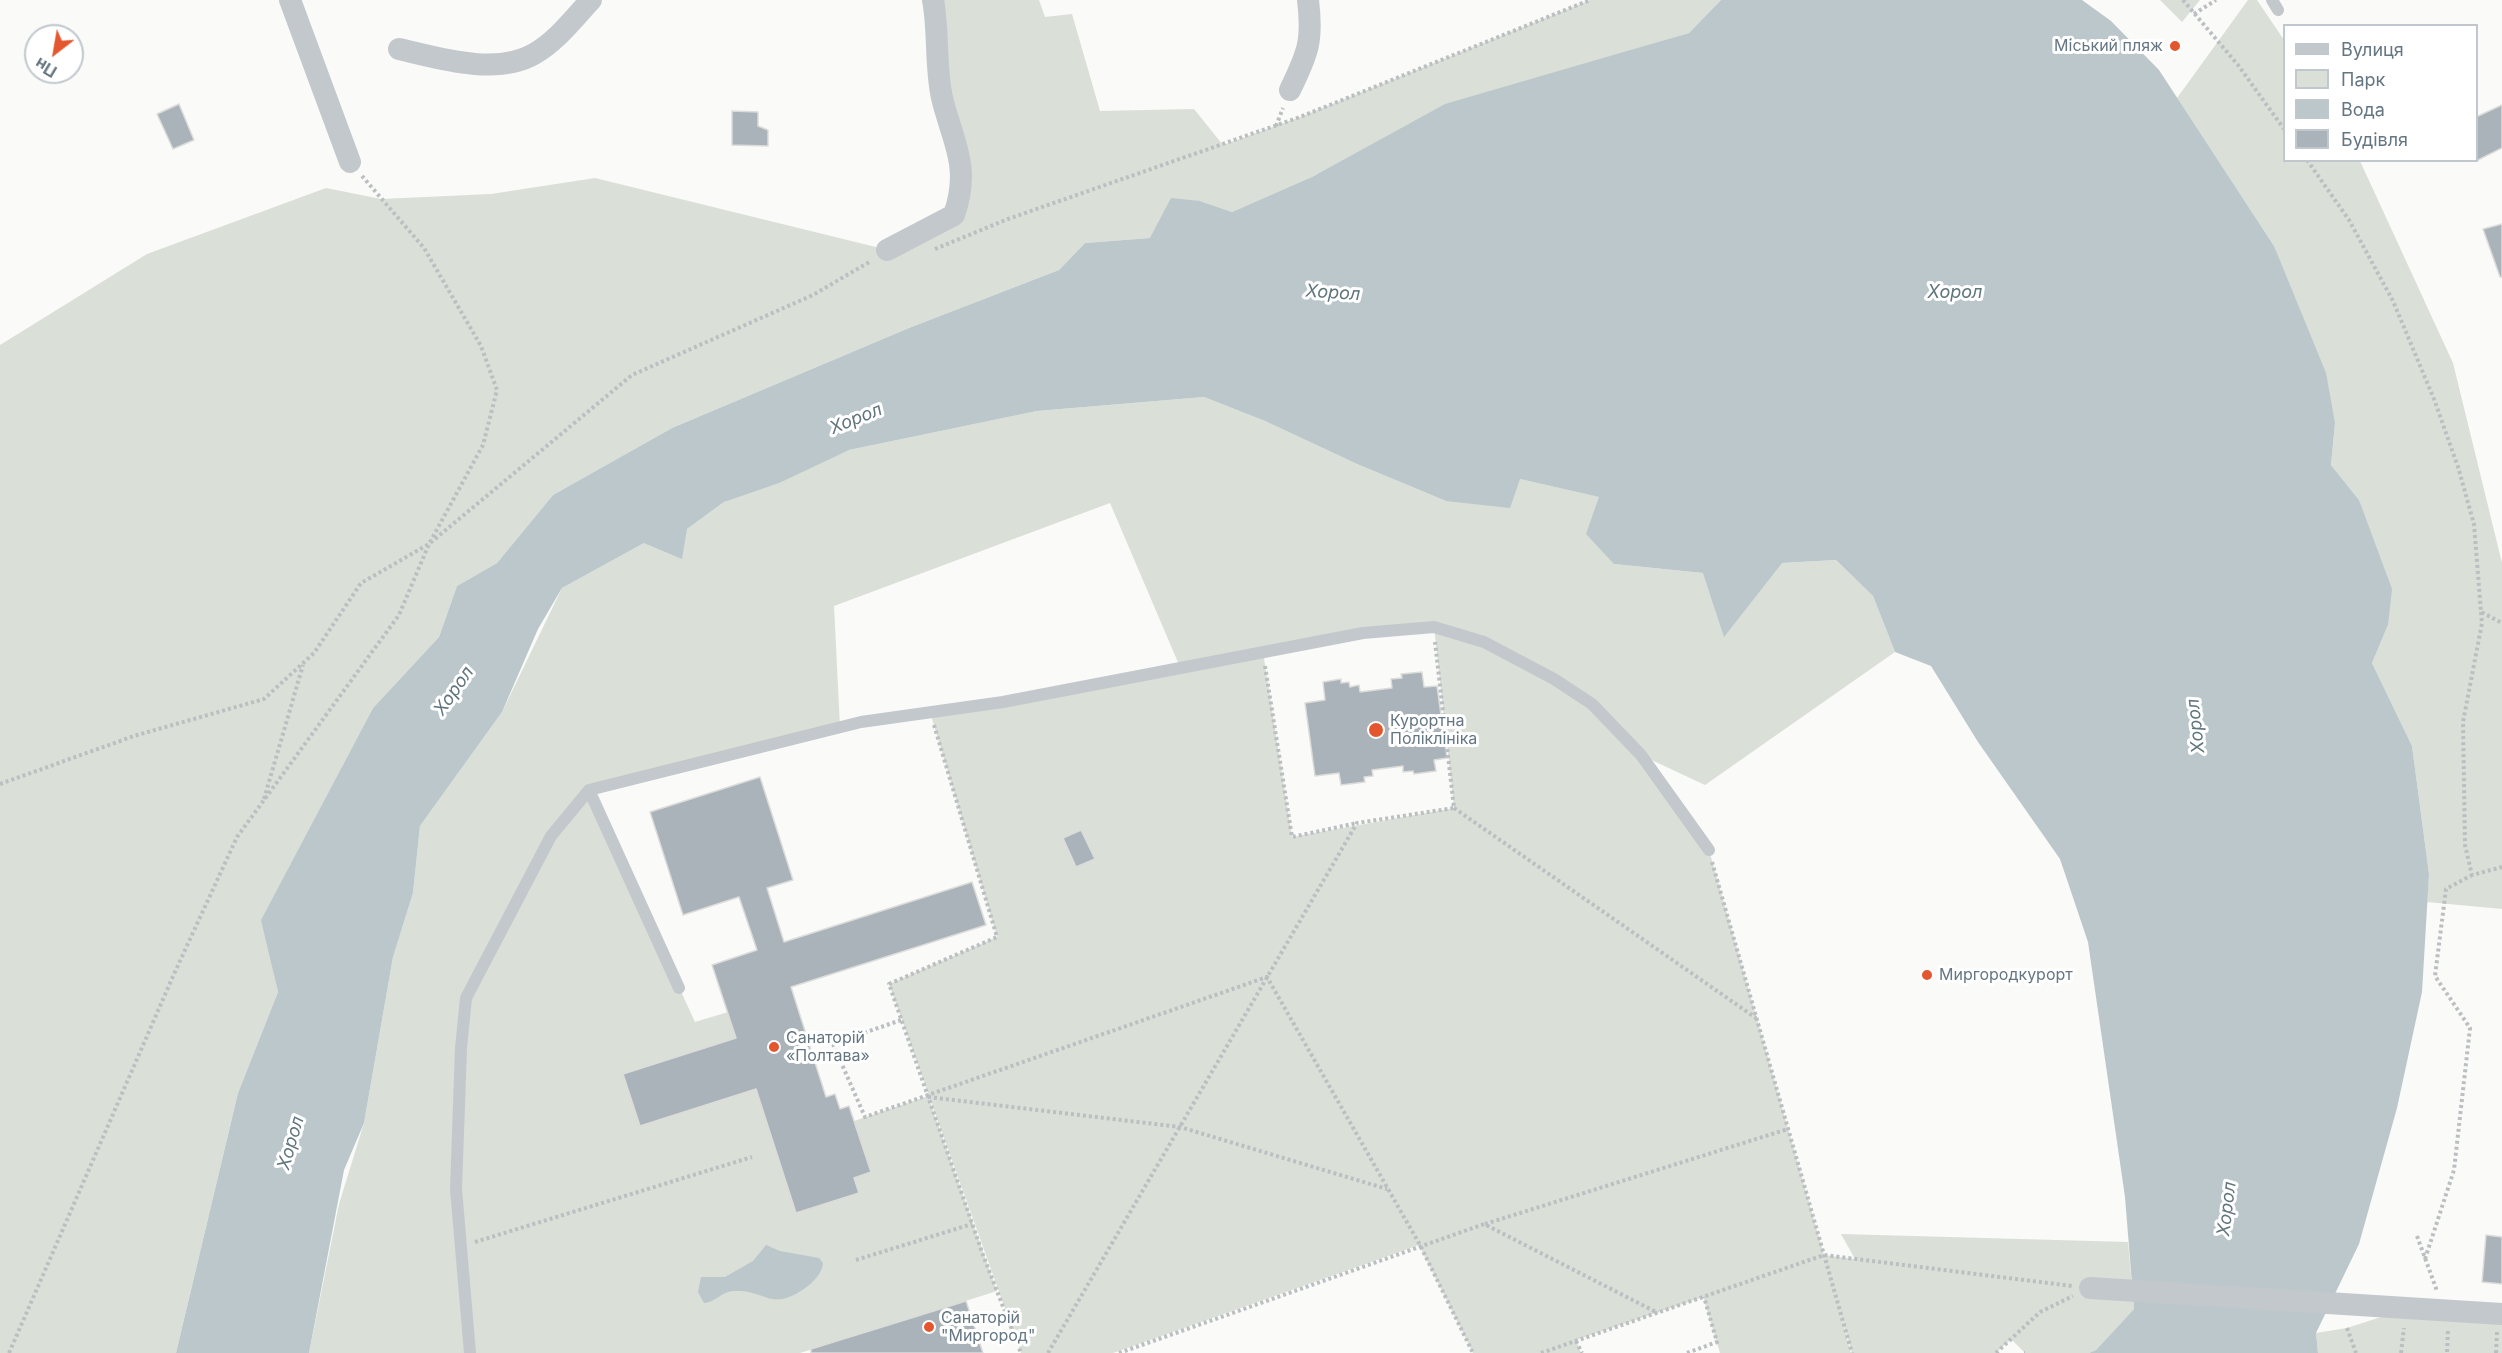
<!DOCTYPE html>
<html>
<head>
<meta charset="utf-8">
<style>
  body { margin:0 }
  #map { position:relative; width:2502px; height:1353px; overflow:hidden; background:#fafaf8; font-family:Inter,sans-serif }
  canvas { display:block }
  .legend { position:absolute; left:2283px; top:24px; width:195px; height:138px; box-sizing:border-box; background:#fff; border:2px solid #c1c8cd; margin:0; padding:8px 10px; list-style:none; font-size:18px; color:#657683 }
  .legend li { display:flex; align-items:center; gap:12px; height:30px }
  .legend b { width:30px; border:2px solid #c1c8cd }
  .north { position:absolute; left:24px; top:24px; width:60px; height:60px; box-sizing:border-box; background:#fff; border:2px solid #c1c8cd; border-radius:50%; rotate:211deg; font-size:16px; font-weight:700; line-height:24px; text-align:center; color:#657683 }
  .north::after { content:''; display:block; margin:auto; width:21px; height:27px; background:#e4572e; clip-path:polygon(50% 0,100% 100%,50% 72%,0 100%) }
</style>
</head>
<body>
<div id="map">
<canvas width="2502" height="1353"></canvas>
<ul class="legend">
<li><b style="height:8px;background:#c3c8cc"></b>Вулиця</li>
<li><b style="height:16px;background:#dadfd7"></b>Парк</li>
<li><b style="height:16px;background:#bbc7cb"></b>Вода</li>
<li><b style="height:16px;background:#aab3b9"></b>Будівля</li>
</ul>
<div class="north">Пн</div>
</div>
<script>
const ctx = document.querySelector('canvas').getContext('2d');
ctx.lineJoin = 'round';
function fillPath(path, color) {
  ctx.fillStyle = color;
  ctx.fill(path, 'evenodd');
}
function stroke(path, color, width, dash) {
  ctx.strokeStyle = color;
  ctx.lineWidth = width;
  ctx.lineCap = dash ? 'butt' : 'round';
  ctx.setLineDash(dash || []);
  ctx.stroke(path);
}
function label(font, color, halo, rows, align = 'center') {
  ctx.font = font + ' Inter,sans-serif';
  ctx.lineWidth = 6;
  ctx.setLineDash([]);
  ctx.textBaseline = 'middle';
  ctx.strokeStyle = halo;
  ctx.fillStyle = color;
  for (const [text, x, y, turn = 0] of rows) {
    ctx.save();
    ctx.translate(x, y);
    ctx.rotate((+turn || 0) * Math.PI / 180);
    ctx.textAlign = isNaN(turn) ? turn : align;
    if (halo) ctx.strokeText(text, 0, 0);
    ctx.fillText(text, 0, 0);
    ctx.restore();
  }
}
const green = new Path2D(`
  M 933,0 L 1039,0 L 1045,17 L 1072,14 L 1100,111 L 1194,109 L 1223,145 L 1300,117 L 1590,0 L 1721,0 L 1689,33 L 1609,57 L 1314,176 L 1232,212 L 1200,201 L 1150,238 L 1085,243 L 1059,270 L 909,328 L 672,428 L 553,495 L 497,563 L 457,586 L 439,637 L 373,708 L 262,919 L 278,992 L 238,1093 L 176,1353 L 0,1353 L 0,345 L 147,254 L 326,188 L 381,199 L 491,194 L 595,178 L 888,250 L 954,215 Z
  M 2160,0 L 2200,0 L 2182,22 Z
  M 2248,0 L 2257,0 L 2284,40 L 2284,160 L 2360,161 L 2453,363 L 2502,563 L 2502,909 L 2427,902 L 2429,874 L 2412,746 L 2372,663 L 2388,625 L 2359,500 L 2331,465 L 2335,423 L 2274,246 L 2177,98 Z
  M 1204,397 L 1265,421 L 1357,464 L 1446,501 L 1520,479 L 1600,497 L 1614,564 L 1703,573 L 1782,563 L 1836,560 L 1873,596 L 1895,652 L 1705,785 L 1643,756 L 1709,850 L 1824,1255 L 1855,1259 L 1841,1234 L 2128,1242 L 2134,1309 L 2096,1350 L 2089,1353 L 2025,1353 L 2011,1339 L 1996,1353 L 1852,1353 L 1839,1309 L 1851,1353 L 1720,1353 L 1703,1297 L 1576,1340 L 1581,1353 L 1473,1353 L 1419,1245 L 1113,1353 L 1021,1353 L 889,984 L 997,937 L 930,712 L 1180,667 L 1110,503 L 834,606 L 840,727 L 589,791 L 695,1022 L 745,1007 L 754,1032 L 623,1074 L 772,1083 L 763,1112 L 796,1213 L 859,1193 L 854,1178 L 871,1172 L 854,1121 L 928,1096 L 997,1291 L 800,1353 L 309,1353 L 339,1204 L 364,1123 L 393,957 L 413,893 L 420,826 L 502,712 L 562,588 L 644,543 L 687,529 L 724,502 L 849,450 L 1037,411 ZM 1434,627 L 1454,808 L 1292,837 L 1263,652 Z
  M 2406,1309 L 2502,1314 L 2502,1353 L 2318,1353 L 2316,1333 L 2347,1328 Z`);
const water = new Path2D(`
  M 1721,0 L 2082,0 L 2111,21 L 2159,70 L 2274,246 L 2326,373 L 2335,423 L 2331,465 L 2359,500 L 2392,589 L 2388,625 L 2372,663 L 2412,746 L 2429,874 L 2422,992 L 2397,1108 L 2359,1244 L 2316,1333 L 2318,1353 L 2089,1353 L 2096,1350 L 2134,1309 L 2125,1197 L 2088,942 L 2060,859 L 1978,742 L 1931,666 L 1895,652 L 1873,596 L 1836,560 L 1782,563 L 1724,637 L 1703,573 L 1614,564 L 1586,534 L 1599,497 L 1520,479 L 1510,508 L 1446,501 L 1357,464 L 1265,421 L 1204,397 L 1037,411 L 849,450 L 779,483 L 724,502 L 687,529 L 682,559 L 644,543 L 562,588 L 538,629 L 502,712 L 420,826 L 413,893 L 393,957 L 364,1123 L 344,1170 L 309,1353 L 176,1353 L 238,1093 L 278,992 L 261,920 L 373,708 L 439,637 L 457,586 L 497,563 L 553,495 L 672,428 L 909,328 L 1059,270 L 1085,243 L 1150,238 L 1171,198 L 1200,201 L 1232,212 L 1314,176 L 1445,104 L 1689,33 Z
  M 766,1245 L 780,1251 L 819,1258 L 823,1263 C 822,1273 815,1280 808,1286 C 770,1314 768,1289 733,1291 C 721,1292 714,1303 704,1303 L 698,1292 L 701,1277 L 725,1277 L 753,1261 Z`);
const building = new Path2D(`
  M 179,104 L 194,140 L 173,149 L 157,114 Z
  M 2502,105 L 2502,148 L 2476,161 L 2476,117 Z
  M 732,111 L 758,112 L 758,126 L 768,130 L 768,146 L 732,145 Z
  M 2502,224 L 2502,277 L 2500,277 L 2483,229 Z
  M 1422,672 L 1424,687 L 1437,686 L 1447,758 L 1434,760 L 1436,771 L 1414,774 L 1413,771 L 1403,772 L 1403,766 L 1372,770 L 1373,776 L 1364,777 L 1365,782 L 1341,785 L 1339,773 L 1315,776 L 1305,703 L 1325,700 L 1323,682 L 1341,679 L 1341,683 L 1349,682 L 1350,687 L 1359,685 L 1360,692 L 1392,688 L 1391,679 L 1402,678 L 1401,674 Z
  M 760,777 L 793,880 L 767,888 L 784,942 L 972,882 L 986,925 L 791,987 L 826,1097 L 835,1094 L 840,1109 L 849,1106 L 871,1172 L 854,1178 L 859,1193 L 796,1213 L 756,1089 L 640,1126 L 623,1074 L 736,1038 L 712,965 L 757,950 L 739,897 L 683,915 L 650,812 Z
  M 1081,830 L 1095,859 L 1076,867 L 1063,838 Z
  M 2486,1235 L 2502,1237 L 2502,1284 L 2482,1282 Z
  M 966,1301 L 983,1353 L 811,1353 L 811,1349 Z`);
const path = new Path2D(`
  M 2183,0 L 2238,65 L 2284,129
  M 2194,14 L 2216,0
  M 1276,126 L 1283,108
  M 2307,160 L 2349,220 L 2393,301 L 2434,399 L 2458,467 L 2474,524 L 2481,612 L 2502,623
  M 935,249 L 1008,219 L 1300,117 L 1590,0
  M 2481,612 L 2482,623 L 2463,722 L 2465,845 L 2472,875 L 2502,867
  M 1265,666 L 1292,837 L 1357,823
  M 934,725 L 997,937 L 889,984 L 983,1255 L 1021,1353
  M 0,784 L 134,736 L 264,699 L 314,653 L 361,583 L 429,544 L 483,445 L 497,390 L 481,346 L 424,248 L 362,176
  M 264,799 L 303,665
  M 1454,808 L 1756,1018
  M 1712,862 L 1852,1353
  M 901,1020 L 833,1044 L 865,1117 L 1267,977 L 1420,1245 L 1473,1353
  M 928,1097 L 1180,1127 L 1387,1189
  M 1485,1224 L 1788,1129
  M 2417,1236 L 2437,1291
  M 475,1242 L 752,1157
  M 2425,1259 L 2454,1170 L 2470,1028 L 2435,976 L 2446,889 L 2472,875
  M 856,1260 L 972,1224
  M 2347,1328 L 2356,1353
  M 1576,1341 L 1582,1353
  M 2447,1352 L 2448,1329
  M 9,1353 L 174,974 L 237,837 L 399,615 L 429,544 L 632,375 L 813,295 L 871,261
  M 1048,1353 L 1357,823 L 1454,808 L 1435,642
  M 1119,1353 L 1484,1224 L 1658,1313
  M 1541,1353 L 1824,1255 L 2072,1286
  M 1687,1353 L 1717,1342 L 1704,1297
  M 1996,1353 L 2040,1312 L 2073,1296
  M 2024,1353 L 2025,1353
  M 2401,1353 L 2404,1328
  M 2496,1353 L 2497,1332`);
const lane = new Path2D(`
  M 2272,0 L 2278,10
  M 589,790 L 679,988
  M 470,1353 L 456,1189 L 461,1048 L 466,998 L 551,836 L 589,790 L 861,722 L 1003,702 L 1363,633 L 1434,627 L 1484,642 L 1554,679 L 1592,704 L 1641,755 L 1709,850`);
const street = new Path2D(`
  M 290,0 L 350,162
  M 399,49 C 438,58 496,76 534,54 C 557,41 574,18 591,0
  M 1290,90 C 1308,53 1313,41 1308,0
  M 887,250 L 954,215 C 971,166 953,143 942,98 C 935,66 939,32 933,0
  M 2090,1288 L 2502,1314`);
const markers = [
  [2175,46,6,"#e4572e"],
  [1376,730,8,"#e4572e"],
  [1927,975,6,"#e4572e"],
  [774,1047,6,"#e4572e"],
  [929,1327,6,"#e4572e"]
];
const poiNames = [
  ["Міський пляж",2163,46,"right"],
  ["Курортна",1390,721],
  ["Поліклініка",1390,739],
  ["Миргородкурорт",1939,975],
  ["Санаторій",786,1038],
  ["«Полтава»",786,1056],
  ["Санаторій",941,1318],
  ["\"Миргород\"",941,1336]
];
const waterNames = [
  ["Хорол",1333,293,4],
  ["Хорол",1955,293],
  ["Хорол",856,419,-22],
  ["Хорол",454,691,-55],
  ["Хорол",2196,726,-96],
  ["Хорол",291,1143,-74],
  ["Хорол",2227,1209,-83]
];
fillPath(green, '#dadfd7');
fillPath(water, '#bbc7cb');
fillPath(building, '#aab3b9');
stroke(building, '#dcdcda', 1.5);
stroke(path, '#bbbfc2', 4, [3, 3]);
stroke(lane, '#c3c8cc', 12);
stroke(street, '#c3c8cc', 22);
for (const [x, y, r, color] of markers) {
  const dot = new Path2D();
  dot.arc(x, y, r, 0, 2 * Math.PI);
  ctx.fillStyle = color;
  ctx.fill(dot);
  stroke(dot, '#fff', 2);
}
label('16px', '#657683', '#fff', poiNames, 'left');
label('italic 18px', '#60757c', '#fff', waterNames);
</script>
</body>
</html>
